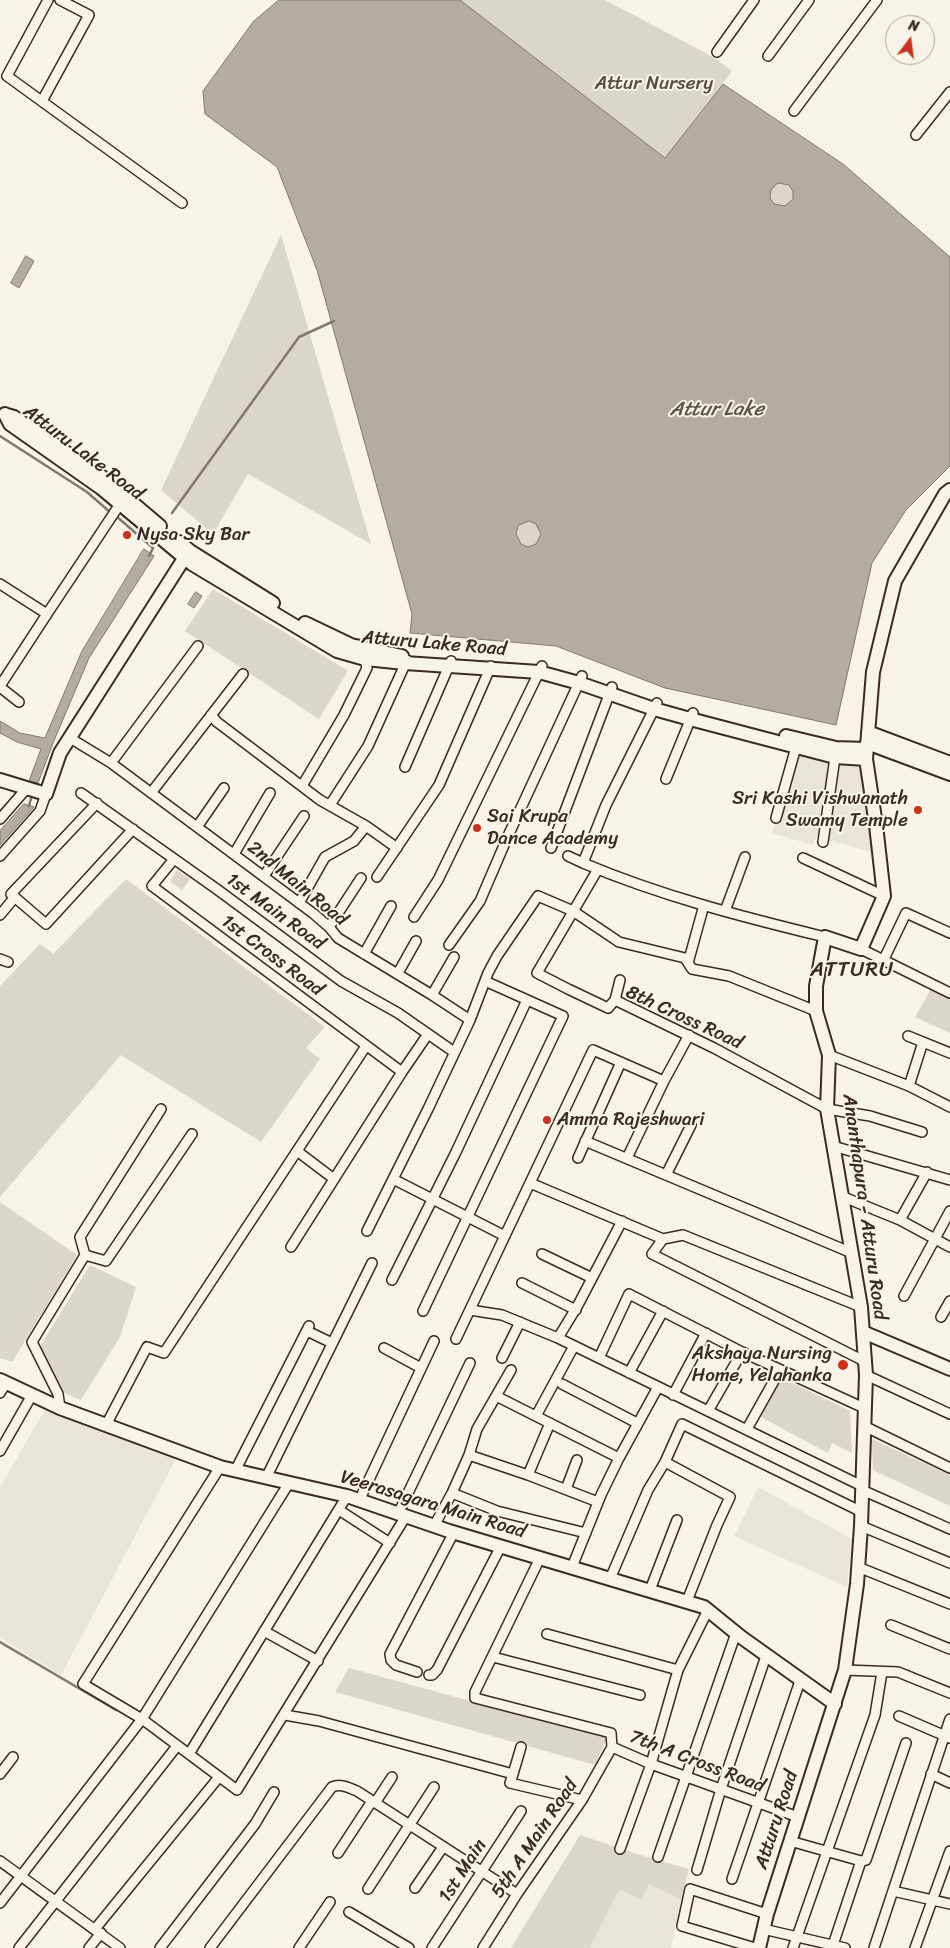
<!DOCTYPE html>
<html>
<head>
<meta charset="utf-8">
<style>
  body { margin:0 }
  #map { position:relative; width:950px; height:1948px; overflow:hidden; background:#f7f3e8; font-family:Sriracha,sans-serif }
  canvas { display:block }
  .north { position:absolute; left:885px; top:15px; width:50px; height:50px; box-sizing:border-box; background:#f7f3e8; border:1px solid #aca397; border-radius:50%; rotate:15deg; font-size:14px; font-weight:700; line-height:20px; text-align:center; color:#3b2a1e }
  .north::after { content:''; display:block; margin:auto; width:18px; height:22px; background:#c8321e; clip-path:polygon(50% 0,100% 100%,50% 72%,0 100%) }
</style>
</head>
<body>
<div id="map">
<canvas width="950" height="1948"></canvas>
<div class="north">N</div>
</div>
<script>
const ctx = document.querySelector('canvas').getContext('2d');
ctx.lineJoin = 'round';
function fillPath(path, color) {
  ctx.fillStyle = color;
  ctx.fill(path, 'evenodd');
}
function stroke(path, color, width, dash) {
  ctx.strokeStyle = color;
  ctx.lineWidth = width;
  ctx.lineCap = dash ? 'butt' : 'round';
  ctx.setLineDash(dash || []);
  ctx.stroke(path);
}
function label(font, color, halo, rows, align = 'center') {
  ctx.font = font + ' Sriracha,sans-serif';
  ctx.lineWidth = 4;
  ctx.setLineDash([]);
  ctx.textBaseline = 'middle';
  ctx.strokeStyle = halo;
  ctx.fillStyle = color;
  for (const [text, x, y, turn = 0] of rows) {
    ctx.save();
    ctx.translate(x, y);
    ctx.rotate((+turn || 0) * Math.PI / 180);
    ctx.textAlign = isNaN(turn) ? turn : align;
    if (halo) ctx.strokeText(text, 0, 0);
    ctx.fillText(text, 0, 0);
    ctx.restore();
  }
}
const built = new Path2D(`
  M 799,755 L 859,765 L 873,852 L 816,837 L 813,845 L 772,833 Z
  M 46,1408 L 177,1457 L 61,1675 L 0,1638 L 0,1487 Z
  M 758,1487 L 852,1539 L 847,1587 L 734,1536 Z
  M 649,1884 L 681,1899 L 671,1948 L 590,1948 L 619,1889 Z`);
const green = new Path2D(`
  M 460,0 L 605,0 L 715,58 L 732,71 L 665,158 Z
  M770 195a12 12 0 1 1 24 0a12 12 0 1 1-24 0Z
  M 281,235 L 371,544 L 248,474 L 213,534 L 161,490 Z
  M515 534a13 13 0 1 1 26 0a13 13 0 1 1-26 0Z
  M 213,589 L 348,671 L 319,719 L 185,631 Z
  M 177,870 L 190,879 L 182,890 L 170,882 Z
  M 126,879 L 325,1027 L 306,1048 L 320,1059 L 261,1142 L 121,1055 L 0,1197 L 0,986 L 40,944 L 53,954 Z
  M 931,989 L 950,999 L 950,1033 L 915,1017 Z
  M 0,1202 L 77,1255 L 12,1362 L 0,1358 Z
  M 90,1265 L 136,1287 L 120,1337 L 81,1400 L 64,1393 L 39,1348 Z
  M 780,1377 L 850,1411 L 852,1453 L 832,1443 L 828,1453 L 759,1416 Z
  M 872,1439 L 950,1475 L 950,1506 L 873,1470 Z
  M 349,1668 L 607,1738 L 595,1765 L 335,1692 Z
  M 580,1835 L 637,1854 L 689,1869 L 681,1899 L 649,1884 L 641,1899 L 619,1889 L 590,1948 L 511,1948 Z`);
const water = new Path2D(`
  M 279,0 L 460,0 L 665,158 L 723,84 L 843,164 L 950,257 L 950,466 L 906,510 L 872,563 L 836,725 L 665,688 L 556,646 L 410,633 L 412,614 L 317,270 L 277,167 L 205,114 L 203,91 L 253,22 ZM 778,183 L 789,185 L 793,191 L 793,199 L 785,206 L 774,204 L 770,198 L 771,190 ZM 529,521 L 536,524 L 541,534 L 536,544 L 528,547 L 521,544 L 516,534 L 518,526 Z
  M 26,256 L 34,261 L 19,288 L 11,283 Z
  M 144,549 L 154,556 L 89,658 L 53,743 L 38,783 L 29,781 L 41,749 L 17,742 L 0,733 L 0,721 L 20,733 L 45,738 L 82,651 Z
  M 196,592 L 202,596 L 194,608 L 188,604 Z
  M 24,804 L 34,807 L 0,845 L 0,831 Z`);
const stream = new Path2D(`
  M 0,436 L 87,492 L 111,513
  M 172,513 L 299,337 L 334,321
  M 116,516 L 153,548 L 149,556
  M 29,806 L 32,795
  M 0,1642 L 116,1710`);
const street = new Path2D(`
  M 48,0 L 7,76 L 182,203
  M 717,52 L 754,0
  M 768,56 L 809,0
  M 42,101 L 89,15 L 60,0
  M 794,111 L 877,0
  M 916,135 L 950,92
  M 0,584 L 47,614 L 122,501
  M 0,686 L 47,614
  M 0,687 L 19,702
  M 657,703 L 606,805 L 583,863 C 661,896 743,917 825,937
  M 211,715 L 217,722 L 320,800 L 366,826 L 397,848
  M 70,738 L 111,763 L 198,646
  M 111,763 L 314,914 L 329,927 L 338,938 L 432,995 L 470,1020
  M 405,767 L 451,661
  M 666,779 L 693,713
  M 302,786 L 344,715 L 367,668 L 365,659
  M 81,793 L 218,890 L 341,981 L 398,1013 L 454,1052
  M 151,793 L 243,674
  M 97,803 L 11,894 L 46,924 L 133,829
  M 330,805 L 368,746 L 407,660
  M 776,818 L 796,747
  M 0,819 L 27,788
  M 197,827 L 224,788
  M 823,842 L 835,757
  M 551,848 L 612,687
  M 234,854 L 270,793
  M 0,856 L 40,811 L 46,794
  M 568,856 L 583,863
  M 803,858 L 884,896
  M 174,859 L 152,886 L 402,1072
  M 598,869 L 537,973 L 568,989 L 608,1008 L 615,1000 L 714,1048 L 827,1109 L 870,1116 L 922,1132
  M 264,876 L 304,816
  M 377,877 L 439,785 L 491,666
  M 299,903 L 325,857 L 354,841 L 366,826
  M 725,911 L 745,857
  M 0,915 L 15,897
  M 414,917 L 438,880 L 542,666
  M 329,927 L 361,878
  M 449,945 L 480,901 L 508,836 L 582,676
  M 861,949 L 950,993
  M 364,954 L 391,906
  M 0,959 L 8,962
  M 884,959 L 906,913 L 950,933
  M 688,963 L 704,905
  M 398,973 L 416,941
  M 432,995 L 454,957
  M 615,1000 L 620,980
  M 908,1036 L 950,1053
  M 829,1055 L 909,1086 L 950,1107
  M 909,1086 L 923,1042
  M 585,1141 L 852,1253
  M 833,1146 L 950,1180
  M 297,1151 L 334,1179
  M 578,1158 L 621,1062
  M 627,1158 L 664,1081 L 689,1035
  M 666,1175 L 691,1125
  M 393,1179 L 505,1236
  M 530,1183 L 663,1239 L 683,1235 L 861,1307
  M 841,1196 L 900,1220 L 950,1247
  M 900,1220 L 927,1172
  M 367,1231 L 428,1109 L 470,1020 L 488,973 L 497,956 L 538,896 L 573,911 L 619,942 L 685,958 L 692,969 L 729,976 L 816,1011
  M 663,1239 L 652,1254 L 864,1361
  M 291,1247 L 402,1072 L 428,1034
  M 542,1254 L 592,1278
  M 85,1255 L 80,1237 L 161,1109
  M 392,1280 L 456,1152 L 527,1000
  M 522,1283 L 576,1310
  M 904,1296 L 950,1211
  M 470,1310 L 502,1315 L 558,1338 L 862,1486
  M 423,1311 L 563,1016 L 485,981
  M 941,1317 L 950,1301
  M 307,1331 L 332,1343
  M 558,1338 L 578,1305 L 622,1221
  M 456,1339 L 593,1050 L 664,1081
  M 384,1348 L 421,1368
  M 502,1358 L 520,1322
  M 599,1358 L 629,1294 L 742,1352 L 864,1408
  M 629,1373 L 663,1311
  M 866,1375 L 950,1414
  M 562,1384 L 637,1423
  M 0,1393 L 6,1383
  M 673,1395 L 706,1333
  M 496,1396 L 619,1458
  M 60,1408 L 58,1394 L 32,1342 L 85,1255 L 106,1261 L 192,1134
  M 708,1411 L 742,1352
  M 536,1416 L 574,1346
  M 106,1425 L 147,1347 L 164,1353 L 366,1046
  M 864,1426 L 950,1468
  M 747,1429 L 780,1370
  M 0,1451 L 32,1395
  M 469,1455 L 477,1429 L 511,1370
  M 665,1462 L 730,1497 L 717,1525 L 687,1601
  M 220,1467 L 83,1684 L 142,1719 L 237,1790 L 406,1516
  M 235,1471 L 309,1326
  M 528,1475 L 550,1423
  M 266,1478 L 372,1263
  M 566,1489 L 577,1460
  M 862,1490 L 950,1529
  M 452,1493 L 469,1455 L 528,1475 L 598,1502
  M 359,1501 L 434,1341
  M 339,1510 L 390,1543
  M 398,1514 L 470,1363
  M 434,1526 L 452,1493 L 497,1511 L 586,1533
  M 861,1526 L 950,1563
  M 540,1558 L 475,1692 L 475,1698 L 611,1733 L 612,1747
  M 572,1567 L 601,1495 L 619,1458 L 658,1387
  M 858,1567 L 950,1604
  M 610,1579 L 648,1490 L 665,1462 L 682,1424 L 862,1512
  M 650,1590 L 677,1520
  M 891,1625 L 950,1649
  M 264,1631 L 318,1661
  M 547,1634 L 678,1670
  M 493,1657 L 640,1695
  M 845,1670 L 898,1672 L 950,1693
  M 417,1672 L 396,1665 L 391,1660 L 390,1654 L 454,1532
  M 429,1675 L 432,1675 L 437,1670 L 501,1546
  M 285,1715 L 319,1721 L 513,1774 L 510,1783 L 582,1800
  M 899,1716 L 950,1738
  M 612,1747 L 651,1764 L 798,1817
  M 189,1754 L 347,1496
  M 0,1774 L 13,1757
  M 513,1774 L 521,1747
  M 931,1774 L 950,1783
  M 375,1803 L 392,1777
  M 790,1841 L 861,1861
  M 620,1849 L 651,1764 L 678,1670 L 708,1610
  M 338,1853 L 372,1801
  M 658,1857 L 736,1633
  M 0,1861 L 120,1948
  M 697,1870 L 721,1789 L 766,1656
  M 732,1879 L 800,1681
  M 415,1888 L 443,1847
  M 368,1889 L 434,1787
  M 893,1891 L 950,1904
  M 0,1903 L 142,1719 L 289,1483
  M 349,1912 L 409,1948
  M 95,1929 L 219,1777
  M 763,1929 L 845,1948
  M 19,1948 L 177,1746
  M 89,1948 L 101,1933
  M 160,1948 L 255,1824 L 274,1792
  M 210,1948 L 332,1787 C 341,1783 349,1788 357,1791 L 517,1894
  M 299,1948 L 330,1902
  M 432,1948 L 521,1811
  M 483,1948 L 517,1894 L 582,1800 L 612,1747
  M 755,1948 L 682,1926 L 690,1889 L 767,1914
  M 793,1948 L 875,1715 L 882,1672
  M 832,1948 L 861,1861 L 866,1860 L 906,1743
  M 874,1948 L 950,1719
  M 915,1948 L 950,1851`);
const secondary = new Path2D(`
  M 5,414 L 10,424 L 101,488 L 192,564 L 337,651 L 365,659 L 405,663 L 539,672 L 579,683 L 654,709 L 690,719 L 835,757 L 866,759
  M 7,415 L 14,417 L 101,476 L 160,526
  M 179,542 L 190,551 L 273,603
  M 305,623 L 351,645 L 402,656
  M 868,732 L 950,763
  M 786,736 L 836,748 L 866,749
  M 867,743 L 950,774
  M 0,780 L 46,794 L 60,753 L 185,557
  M 863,1332 L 950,1369
  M 0,1380 L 60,1408 L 220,1467 L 347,1496 L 449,1531 L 704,1607 L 741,1637 L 835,1704
  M 759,1948 L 767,1914 L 845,1670 L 857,1584 L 861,1526 L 866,1375 L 861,1307 L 827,1109 L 829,1055 L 816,1011 L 816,986 L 825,937 L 861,949 L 884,896 L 876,825 L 866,759 L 873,672 L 895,581 L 945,494 L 950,490`);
const markers = [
  [127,535,5,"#c8321e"],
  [918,810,5,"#c8321e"],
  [477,828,5,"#c8321e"],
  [547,1120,5,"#c8321e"],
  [843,1365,6,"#c8321e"]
];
const parkNames = [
  ["Attur Nursery",654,84]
];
const streetNames = [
  ["Atturu Lake Road",83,453,37],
  ["Atturu Lake Road",434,644,5],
  ["2nd Main Road",297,884,39],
  ["1st Main Road",275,912,36],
  ["1st Cross Road",272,956,37],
  ["8th Cross Road",684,1018,25],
  ["Ananthapura - Atturu Road",864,1207,82],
  ["Veerasagara Main Road",433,1505,17],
  ["7th A Cross Road",697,1762,21],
  ["Atturu Road",777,1820,-72],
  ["5th A Main Road",535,1839,-56],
  ["1st Main",463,1871,-57]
];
const poiNames = [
  ["Nysa Sky Bar",137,535],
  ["Sri Kashi Vishwanath",908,799,"right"],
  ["Swamy Temple",908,821,"right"],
  ["Sai Krupa",487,817],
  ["Dance Academy",487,839],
  ["Amma Rajeshwari",557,1120],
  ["Akshaya Nursing",832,1354,"right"],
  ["Home, Yelahanka",832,1376,"right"]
];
const waterNames = [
  ["Attur Lake",717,410]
];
const quarterNames = [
  ["ATTURU",852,971]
];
fillPath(built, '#e9e4d9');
fillPath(green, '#dbd6cb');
fillPath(water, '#b4aca0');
stroke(water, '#84786c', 1);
stroke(stream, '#84786c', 2.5);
stroke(street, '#3b2a1e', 12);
stroke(secondary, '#3b2a1e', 16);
stroke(street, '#f7f3e8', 9);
stroke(secondary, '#f7f3e8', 12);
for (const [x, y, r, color] of markers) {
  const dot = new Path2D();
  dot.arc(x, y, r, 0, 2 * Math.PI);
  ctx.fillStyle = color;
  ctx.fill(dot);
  stroke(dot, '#f7f3e8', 2);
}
label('19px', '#5b4c41', '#f7f3e8', parkNames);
label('19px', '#3b2a1e', '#f7f3e8', streetNames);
label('19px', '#3b2a1e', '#f7f3e8', poiNames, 'left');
label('italic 20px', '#5f5145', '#f7f3e8', waterNames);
ctx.letterSpacing = '1px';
label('21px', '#3b2a1e', '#f7f3e8', quarterNames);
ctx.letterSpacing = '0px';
</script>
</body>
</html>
